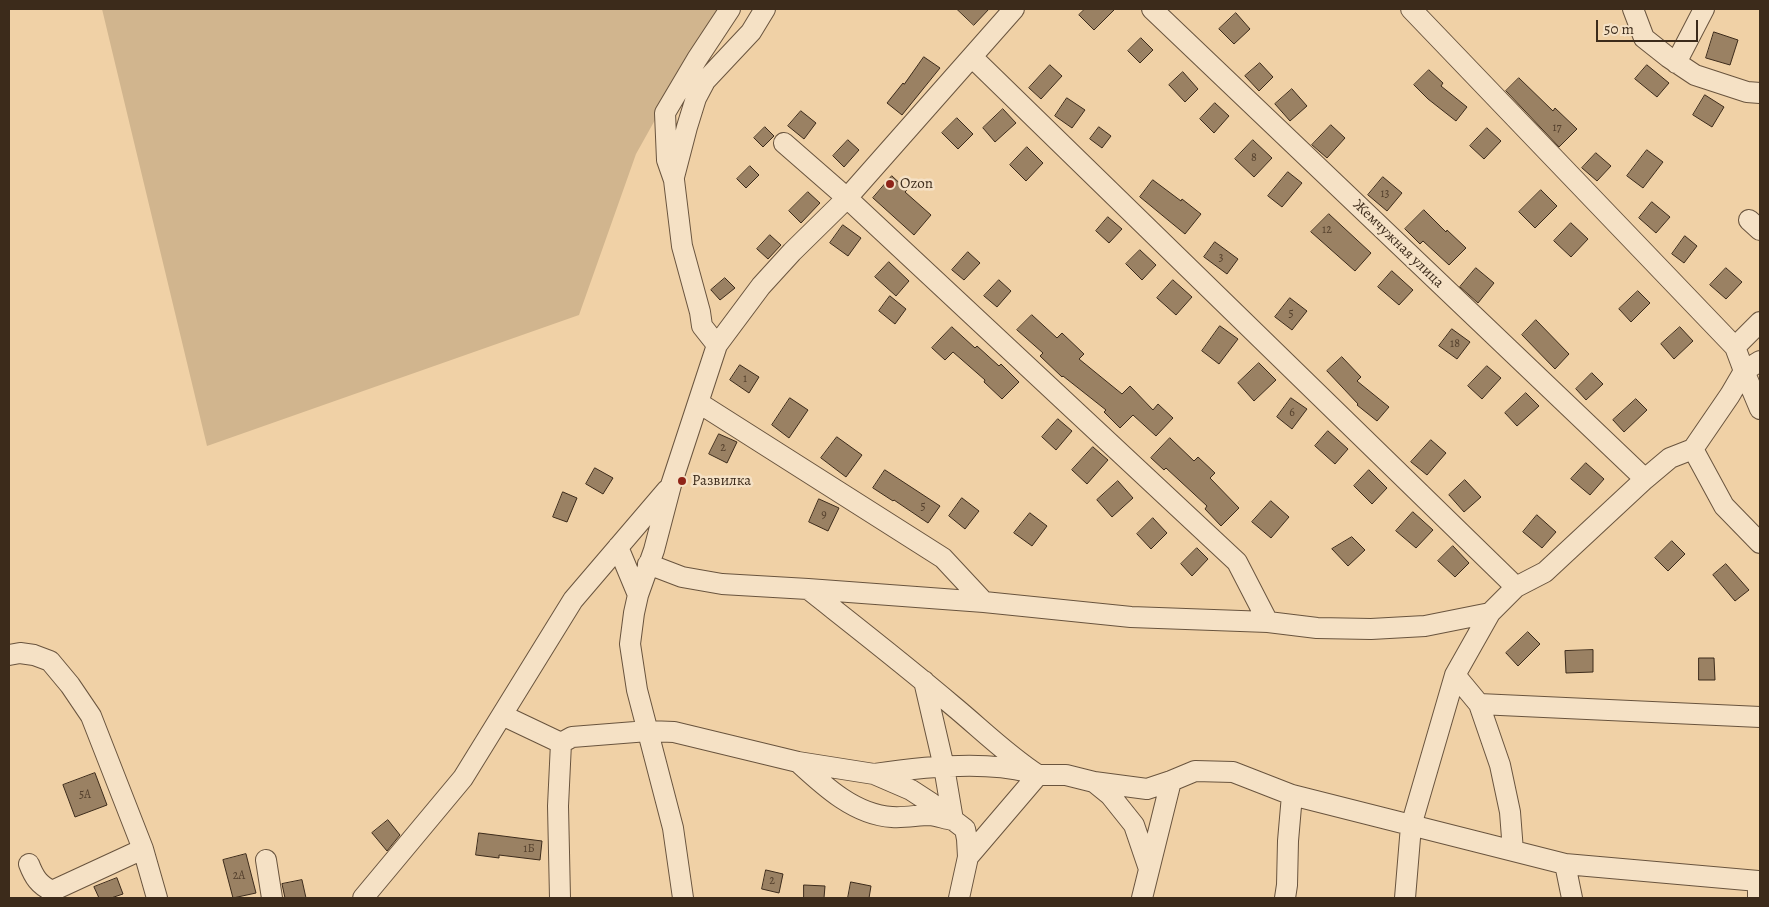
<!DOCTYPE html>
<html>
<head>
<meta charset="utf-8">
<style>
  body { margin:0 }
  #map { position:relative; width:1769px; height:907px; overflow:hidden; background:#f0d1a6; font-family:Alegreya,serif }
  canvas { display:block }
  .frame { position:absolute; inset:0; border:10px solid #3c2b1b; pointer-events:none }
  .scale { position:absolute; left:1596px; top:20px; width:102px; height:22px; box-sizing:border-box; border:2px solid #3c2b1b; border-top:0; padding-left:6px; font-size:15px; line-height:18px; white-space:nowrap; color:#3c2b1b; -webkit-text-stroke:4px #f5e1c5; paint-order:stroke }
</style>
</head>
<body>
<div id="map">
<canvas width="1769" height="907"></canvas>
<div class="frame"></div>
<div class="scale">50 m</div>
</div>
<script>
const ctx = document.querySelector('canvas').getContext('2d');
ctx.lineJoin = 'round';
function fillPath(path, color) {
  ctx.fillStyle = color;
  ctx.fill(path, 'evenodd');
}
function stroke(path, color, width, dash) {
  ctx.strokeStyle = color;
  ctx.lineWidth = width;
  ctx.lineCap = dash ? 'butt' : 'round';
  ctx.setLineDash(dash || []);
  ctx.stroke(path);
}
function label(font, color, halo, rows, align = 'center') {
  ctx.font = font + ' Alegreya,serif';
  ctx.lineWidth = 5;
  ctx.setLineDash([]);
  ctx.textBaseline = 'middle';
  ctx.strokeStyle = halo;
  ctx.fillStyle = color;
  for (const [text, x, y, turn = 0] of rows) {
    ctx.save();
    ctx.translate(x, y);
    ctx.rotate((+turn || 0) * Math.PI / 180);
    ctx.textAlign = isNaN(turn) ? turn : align;
    if (halo) ctx.strokeText(text, 0, 0);
    ctx.fillText(text, 0, 0);
    ctx.restore();
  }
}
const green = new Path2D(`
  M 102,9 L 717,9 L 636,154 L 579,315 L 207,446 Z`);
const building = new Path2D(`
  M 957,9 L 989,9 L 974,25 Z
  M 1085,9 L 1115,9 L 1094,30 L 1079,15 Z
  M 1236,13 L 1250,29 L 1234,44 L 1219,29 Z
  M 1714,32 L 1738,40 L 1730,65 L 1706,58 Z
  M 1141,38 L 1153,50 L 1140,63 L 1128,51 Z
  M 924,57 L 940,68 L 902,115 L 887,103 L 903,83 L 904,84 Z
  M 1260,63 L 1273,77 L 1259,91 L 1245,76 Z
  M 1050,65 L 1062,76 L 1041,99 L 1029,88 Z
  M 1647,65 L 1669,83 L 1657,97 L 1635,79 Z
  M 1429,70 L 1443,83 L 1441,86 L 1467,107 L 1456,121 L 1428,99 L 1414,85 Z
  M 1183,72 L 1198,89 L 1185,102 L 1169,85 Z
  M 1519,78 L 1553,111 L 1555,108 L 1577,129 L 1559,147 L 1506,91 Z
  M 1292,89 L 1307,106 L 1290,121 L 1275,104 Z
  M 1705,95 L 1724,107 L 1712,127 L 1693,115 Z
  M 1067,98 L 1085,110 L 1072,128 L 1055,116 Z
  M 1215,103 L 1229,116 L 1214,133 L 1200,119 Z
  M 1003,109 L 1016,123 L 995,142 L 983,128 Z
  M 801,111 L 816,123 L 804,139 L 788,126 Z
  M 957,118 L 973,134 L 958,149 L 942,133 Z
  M 1331,125 L 1345,138 L 1327,158 L 1312,145 Z
  M 765,127 L 774,136 L 763,147 L 754,138 Z
  M 1099,127 L 1111,136 L 1102,148 L 1090,139 Z
  M 1487,128 L 1501,141 L 1484,159 L 1470,146 Z
  M 848,140 L 859,150 L 844,167 L 833,156 Z
  M 1253,140 L 1272,158 L 1254,177 L 1235,159 Z
  M 1027,147 L 1043,163 L 1026,181 L 1010,165 Z
  M 1647,150 L 1663,162 L 1643,188 L 1627,176 Z
  M 1596,153 L 1611,166 L 1597,181 L 1582,168 Z
  M 750,166 L 759,175 L 746,188 L 737,179 Z
  M 1288,172 L 1302,183 L 1282,207 L 1268,196 Z
  M 892,176 L 907,190 L 905,192 L 931,215 L 914,235 L 873,198 Z
  M 1383,177 L 1402,193 L 1387,211 L 1368,195 Z
  M 1153,180 L 1181,201 L 1182,199 L 1201,214 L 1185,234 L 1140,197 Z
  M 1541,190 L 1557,206 L 1535,228 L 1519,212 Z
  M 808,192 L 820,203 L 801,223 L 789,211 Z
  M 1652,202 L 1670,217 L 1656,233 L 1639,218 Z
  M 1424,210 L 1446,232 L 1447,230 L 1466,248 L 1449,265 L 1423,241 L 1420,244 L 1405,229 Z
  M 1329,214 L 1371,253 L 1355,271 L 1311,232 Z
  M 1108,217 L 1122,229 L 1109,243 L 1096,231 Z
  M 1571,223 L 1588,239 L 1571,257 L 1554,241 Z
  M 843,225 L 861,238 L 848,256 L 830,243 Z
  M 770,235 L 781,245 L 768,259 L 757,249 Z
  M 1685,236 L 1697,246 L 1684,263 L 1672,254 Z
  M 1215,242 L 1238,259 L 1227,274 L 1204,257 Z
  M 1140,250 L 1156,265 L 1142,280 L 1126,264 Z
  M 968,252 L 980,263 L 964,280 L 952,270 Z
  M 889,262 L 909,281 L 896,296 L 875,277 Z
  M 1476,268 L 1494,283 L 1478,303 L 1460,287 Z
  M 1726,268 L 1742,282 L 1726,299 L 1710,285 Z
  M 1392,271 L 1413,290 L 1399,305 L 1378,287 Z
  M 725,278 L 735,288 L 720,300 L 711,290 Z
  M 999,280 L 1011,291 L 997,307 L 984,296 Z
  M 1173,280 L 1192,297 L 1176,315 L 1157,298 Z
  M 1638,291 L 1650,303 L 1631,322 L 1619,309 Z
  M 890,296 L 906,309 L 895,324 L 879,311 Z
  M 1290,298 L 1307,311 L 1292,330 L 1275,317 Z
  M 1032,315 L 1057,338 L 1062,333 L 1084,354 L 1079,359 L 1122,394 L 1130,386 L 1153,410 L 1158,404 L 1173,418 L 1156,436 L 1133,415 L 1120,428 L 1104,412 L 1106,410 L 1063,376 L 1062,377 L 1040,356 L 1043,353 L 1017,330 Z
  M 1536,320 L 1569,354 L 1555,369 L 1522,335 Z
  M 1220,326 L 1238,339 L 1219,364 L 1202,351 Z
  M 952,327 L 975,348 L 977,346 L 999,366 L 1001,364 L 1019,382 L 1002,399 L 984,382 L 985,380 L 953,352 L 945,360 L 932,348 Z
  M 1680,327 L 1693,341 L 1674,359 L 1661,344 Z
  M 1452,329 L 1470,342 L 1457,359 L 1439,346 Z
  M 1342,357 L 1361,377 L 1357,381 L 1389,407 L 1377,421 L 1357,405 L 1358,404 L 1327,371 Z
  M 1259,363 L 1276,380 L 1254,401 L 1238,383 Z
  M 740,365 L 759,377 L 749,393 L 730,380 Z
  M 1487,366 L 1501,378 L 1482,399 L 1468,386 Z
  M 1592,373 L 1603,384 L 1586,400 L 1576,389 Z
  M 1526,393 L 1539,406 L 1517,426 L 1505,413 Z
  M 790,398 L 808,410 L 789,438 L 772,425 Z
  M 1291,398 L 1307,409 L 1292,429 L 1277,417 Z
  M 1636,399 L 1647,410 L 1624,432 L 1613,420 Z
  M 1058,419 L 1072,431 L 1056,450 L 1042,437 Z
  M 1328,431 L 1348,449 L 1335,464 L 1315,446 Z
  M 719,434 L 737,442 L 727,463 L 709,454 Z
  M 837,437 L 862,455 L 846,477 L 821,458 Z
  M 1170,438 L 1194,461 L 1198,457 L 1215,473 L 1210,478 L 1239,508 L 1221,526 L 1205,509 L 1207,506 L 1166,468 L 1164,470 L 1151,458 Z
  M 1431,440 L 1446,453 L 1427,475 L 1411,462 Z
  M 1093,447 L 1108,460 L 1087,484 L 1072,470 Z
  M 1586,463 L 1604,479 L 1590,495 L 1571,479 Z
  M 595,468 L 613,478 L 603,494 L 586,484 Z
  M 885,470 L 940,506 L 928,523 L 894,500 L 893,501 L 873,488 Z
  M 1369,470 L 1387,488 L 1372,504 L 1354,486 Z
  M 1465,480 L 1481,497 L 1464,512 L 1449,495 Z
  M 1118,481 L 1133,498 L 1112,517 L 1097,500 Z
  M 563,492 L 577,498 L 567,522 L 553,517 Z
  M 962,498 L 979,511 L 965,529 L 949,516 Z
  M 819,499 L 839,508 L 828,531 L 809,522 Z
  M 1271,501 L 1289,517 L 1271,538 L 1252,522 Z
  M 1413,512 L 1433,530 L 1416,548 L 1396,531 Z
  M 1030,513 L 1047,526 L 1032,546 L 1014,533 Z
  M 1537,515 L 1556,532 L 1542,548 L 1523,532 Z
  M 1153,518 L 1167,533 L 1151,549 L 1137,534 Z
  M 1352,537 L 1365,550 L 1348,566 L 1332,549 Z
  M 1672,541 L 1685,554 L 1668,571 L 1655,558 Z
  M 1453,546 L 1469,563 L 1455,577 L 1438,561 Z
  M 1197,548 L 1208,559 L 1192,576 L 1181,564 Z
  M 1726,564 L 1749,590 L 1735,601 L 1713,575 Z
  M 1528,632 L 1540,644 L 1518,666 L 1506,653 Z
  M 1593,650 L 1593,672 L 1566,673 L 1565,651 Z
  M 1699,658 L 1714,658 L 1715,680 L 1699,680 Z
  M 95,773 L 107,805 L 75,817 L 63,785 Z
  M 388,820 L 400,835 L 387,851 L 372,833 Z
  M 479,833 L 542,841 L 540,860 L 499,855 L 499,858 L 476,855 Z
  M 246,854 L 256,893 L 233,898 L 223,860 Z
  M 766,870 L 783,874 L 779,893 L 762,889 Z
  M 117,878 L 123,894 L 111,898 L 99,898 L 94,887 Z
  M 302,880 L 306,898 L 285,898 L 282,884 Z
  M 851,882 L 871,886 L 869,898 L 848,898 Z
  M 804,885 L 825,886 L 824,898 L 804,898 Z`);
const minor = new Path2D(`
  M 1152,9 L 1645,479
  M 1411,9 L 1735,347 L 1744,371 L 1760,361
  M 1633,9 L 1644,38 L 1668,57 L 1695,75 L 1747,92 L 1760,93
  M 972,57 L 1516,587
  M 1676,63 L 1704,9
  M 784,143 L 847,198 L 1237,562 L 1268,622
  M 674,177 L 687,127 L 696,98 L 705,81 L 751,32 L 765,9
  M 1749,220 L 1760,230
  M 717,345 L 702,326 L 700,312 L 682,246 L 674,180 L 667,160 L 665,113 L 697,59 L 730,9
  M 1735,347 L 1760,322
  M 699,403 L 943,558 L 984,602
  M 1693,449 L 1724,506 L 1760,543
  M 618,547 L 638,595
  M 648,564 L 682,577 L 722,584 L 808,589 L 984,602 L 1131,617 L 1268,622 L 1317,628 L 1371,629 L 1425,626 L 1490,613
  M 808,589 C 856,627 905,665 952,705 C 980,728 1007,755 1038,775
  M 9,655 L 20,653 L 34,655 L 50,661 L 70,685 L 91,716 L 143,849
  M 1455,675 L 1479,704 L 1500,765 L 1510,812 L 1513,851
  M 1479,704 L 1760,717
  M 502,715 L 561,743
  M 798,762 C 824,786 855,815 892,817 C 905,818 918,815 930,815 C 938,816 946,819 953,820 L 944,767 L 924,681
  M 874,774 C 920,767 983,760 1029,772
  M 1094,782 L 1110,795 L 1134,825 L 1149,869
  M 266,860 L 272,898
  M 29,864 C 34,877 39,885 52,891 L 143,849 L 157,898
  M 1565,864 L 1572,898
  M 363,898 L 463,778 L 573,600 L 667,490
  M 560,898 L 558,806 L 561,743 L 572,737 L 648,731 L 674,732 L 798,762 L 874,774 L 911,790 L 931,803 L 965,829 L 967,839 L 968,857
  M 683,898 L 673,828 L 637,690 L 630,644 L 634,613 L 638,595 L 654,550 L 671,485 L 717,345 L 761,286 L 792,252 L 847,198 L 1014,9
  M 959,898 L 968,857 L 1038,775 L 1066,775 L 1094,782 L 1147,789 L 1171,781 L 1195,771 L 1233,772 L 1292,795 L 1565,864 L 1758,881 L 1758,898
  M 1142,898 L 1171,781
  M 1285,898 L 1287,885 L 1288,841 L 1292,795
  M 1405,898 L 1411,826 L 1455,675 L 1490,613 L 1516,587 L 1545,572 L 1645,479 L 1670,458 L 1693,449 L 1730,395 L 1744,371 L 1760,409`);
const markers = [
  [890,184,5,"#8f2418"],
  [682,481,5,"#8f2418"]
];
const numberNames = [
  ["17",1557,128],
  ["8",1254,158],
  ["13",1385,194],
  ["12",1327,230],
  ["3",1221,258],
  ["5",1291,314],
  ["18",1455,344],
  ["1",745,379],
  ["6",1292,413],
  ["2",723,448],
  ["5",923,507],
  ["9",824,515],
  ["5А",85,795],
  ["1Б",529,849],
  ["2А",239,876],
  ["2",772,881]
];
const poiNames = [
  ["Ozon",900,184],
  ["Развилка",692,481]
];
const streetNames = [
  ["Жемчужная улица",1398,244,44]
];
fillPath(green, '#d1b58e');
fillPath(building, '#9a8163');
stroke(building, '#3c2b1b', 1);
stroke(minor, '#69543e', 22);
stroke(minor, '#f5e1c5', 20);
for (const [x, y, r, color] of markers) {
  const dot = new Path2D();
  dot.arc(x, y, r, 0, 2 * Math.PI);
  ctx.fillStyle = color;
  ctx.fill(dot);
  stroke(dot, '#f5e1c5', 2);
}
label('12px', '#54402d', null, numberNames);
label('15px', '#3c2b1b', '#f5e1c5', poiNames, 'left');
label('15px', '#3c2b1b', '#f5e1c5', streetNames);
</script>
</body>
</html>
